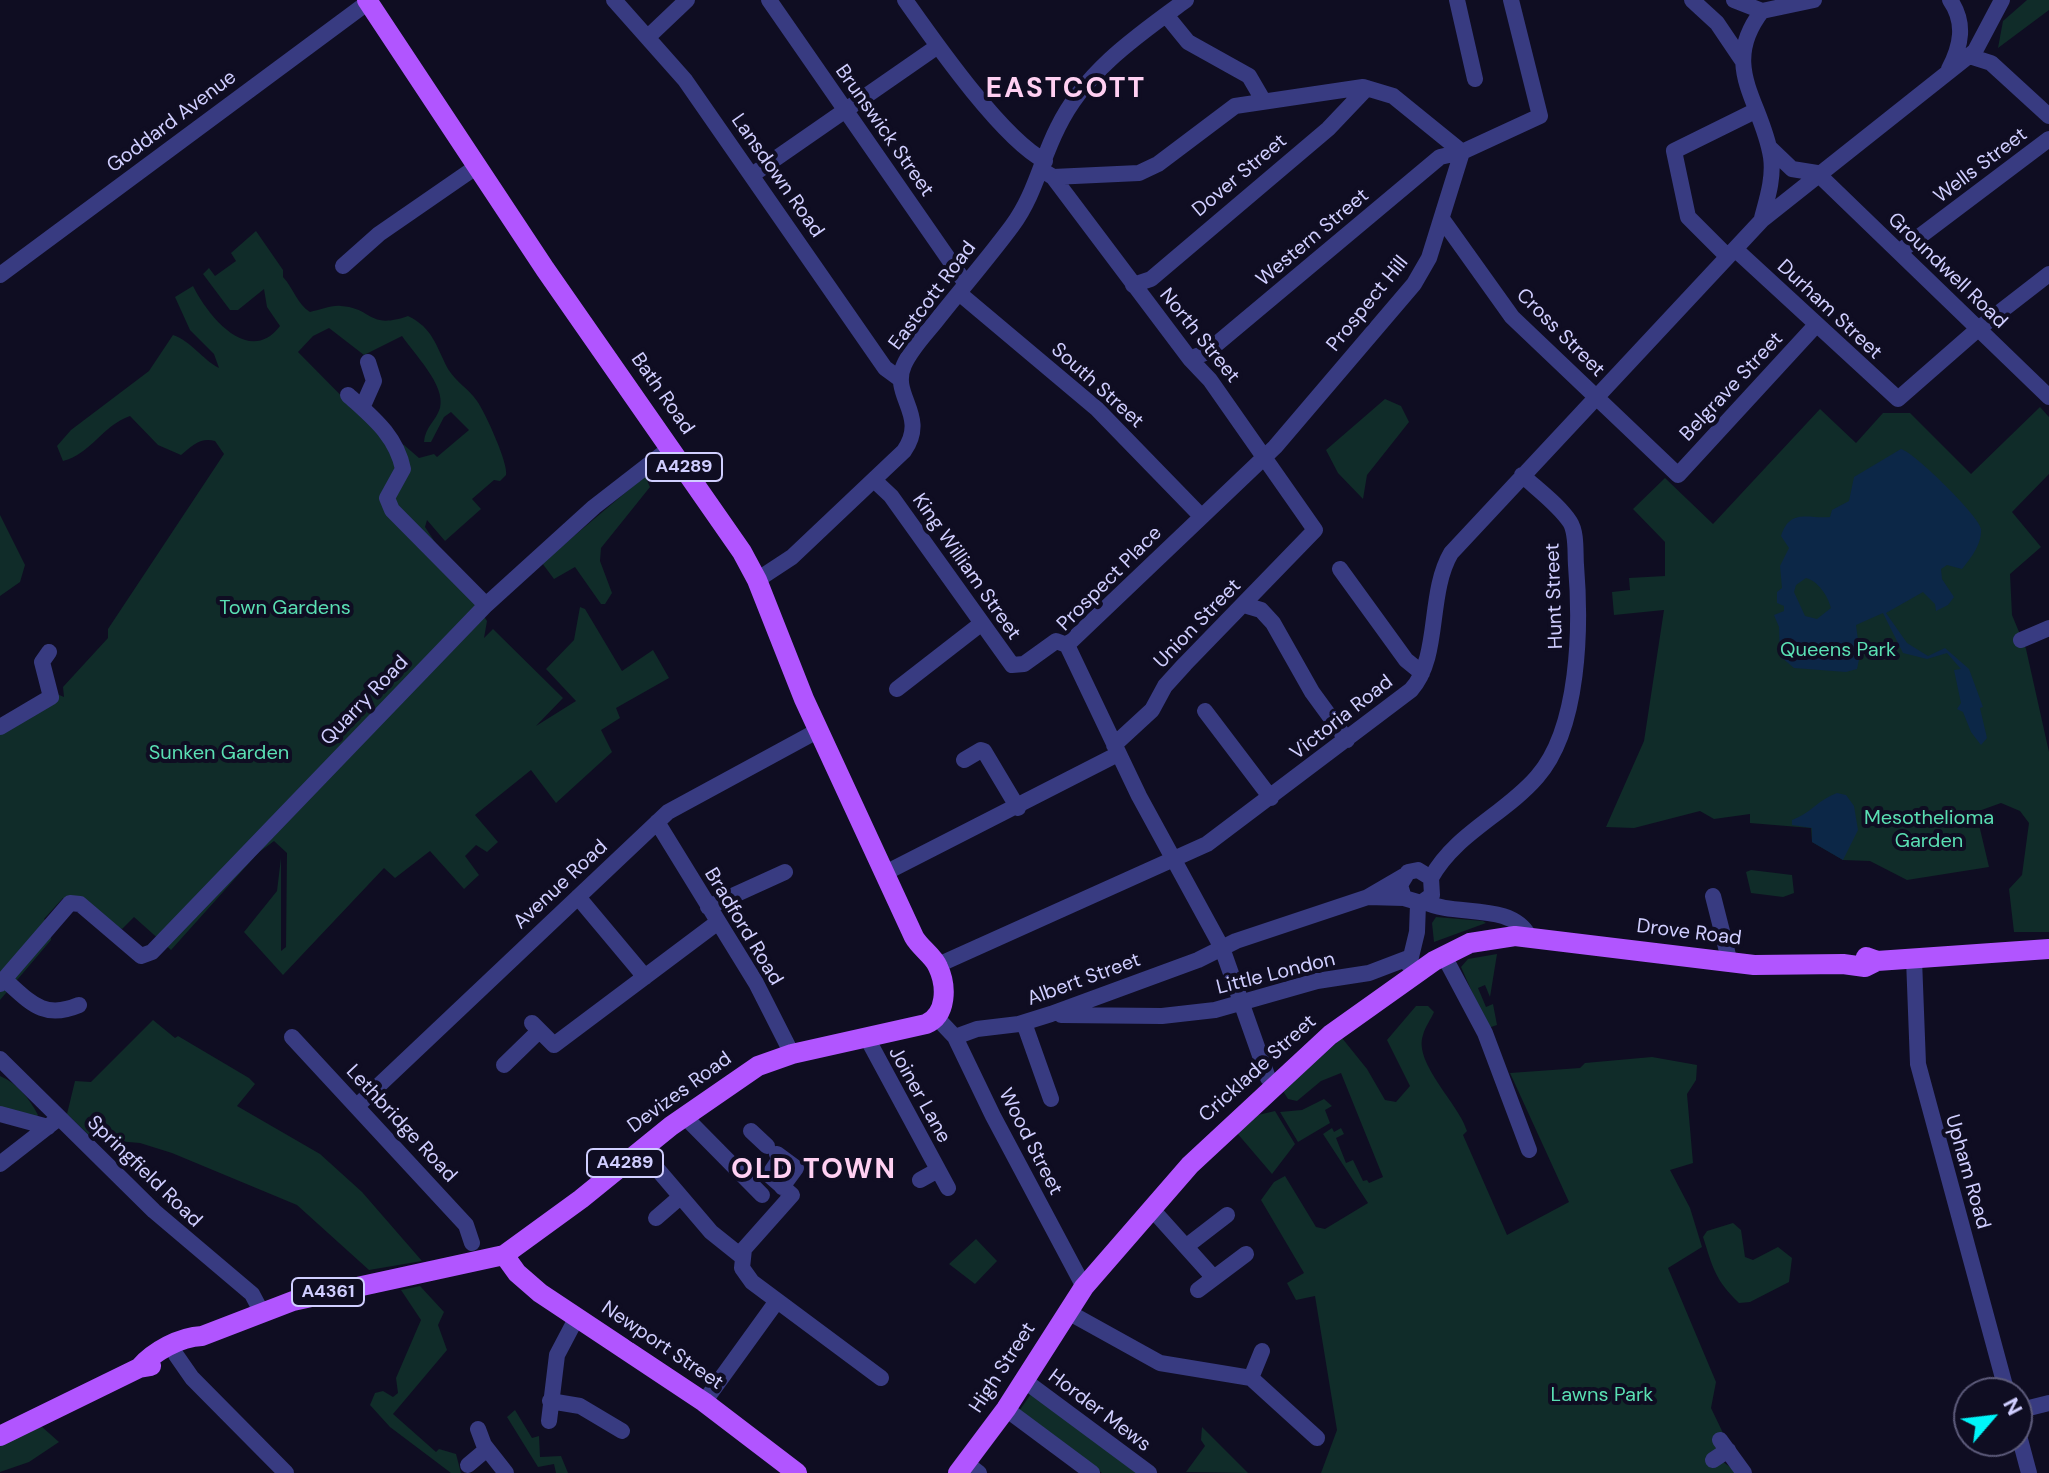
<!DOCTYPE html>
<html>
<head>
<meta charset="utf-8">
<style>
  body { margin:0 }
  #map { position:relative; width:2049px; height:1473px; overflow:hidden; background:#0f0d22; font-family:"DM Sans",sans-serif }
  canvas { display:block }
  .north { position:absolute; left:1953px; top:1377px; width:80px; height:80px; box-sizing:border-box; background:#0f0d22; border:2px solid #5c5a7a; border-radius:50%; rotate:62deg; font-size:22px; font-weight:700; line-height:32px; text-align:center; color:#d0ceff }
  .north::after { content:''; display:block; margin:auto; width:28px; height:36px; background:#00f5f9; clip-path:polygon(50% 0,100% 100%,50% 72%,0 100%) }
</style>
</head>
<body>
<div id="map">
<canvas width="2049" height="1473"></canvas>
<div class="north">N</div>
</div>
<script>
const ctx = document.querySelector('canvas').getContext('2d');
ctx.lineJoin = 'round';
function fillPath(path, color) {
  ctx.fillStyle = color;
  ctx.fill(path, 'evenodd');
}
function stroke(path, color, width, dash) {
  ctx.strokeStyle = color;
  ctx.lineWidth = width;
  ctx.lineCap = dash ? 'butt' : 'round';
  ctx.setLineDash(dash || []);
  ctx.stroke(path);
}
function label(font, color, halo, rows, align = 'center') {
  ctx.font = font + ' "DM Sans",sans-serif';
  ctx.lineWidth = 8;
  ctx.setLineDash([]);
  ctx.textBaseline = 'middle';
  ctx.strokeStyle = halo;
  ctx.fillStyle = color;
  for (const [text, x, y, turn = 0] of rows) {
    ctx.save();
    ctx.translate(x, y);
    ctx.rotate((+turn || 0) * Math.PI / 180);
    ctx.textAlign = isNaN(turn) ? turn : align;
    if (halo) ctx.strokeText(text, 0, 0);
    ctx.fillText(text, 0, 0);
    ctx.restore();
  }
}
const green = new Path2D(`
  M 2027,0 L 2049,0 L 2049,10 L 1998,48 L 2003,21 Z
  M 256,231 L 283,270 L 283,277 C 294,289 297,304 310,312 C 320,310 331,305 341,306 C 373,308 368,330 408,316 C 433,328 436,346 448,369 C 456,382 469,389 477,401 C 485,412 509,465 506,475 L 500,481 L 494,480 L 472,499 L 481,509 L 445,541 L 427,520 L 425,527 L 487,621 L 484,638 L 493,629 L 563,698 L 536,726 L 576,701 L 546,669 L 574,640 L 580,607 L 585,609 L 622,671 L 653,650 L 669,678 L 616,708 L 620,718 L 601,730 L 612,752 L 556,803 L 531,770 L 475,815 L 498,842 L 487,852 L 476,845 L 465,856 L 479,875 L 464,889 L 430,851 L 395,878 L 384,868 L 283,975 L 244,932 L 277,891 L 281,858 L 281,951 L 286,947 L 287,853 L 274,841 L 258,853 L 171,950 L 134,917 L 122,929 L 63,898 L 44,919 L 52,927 L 51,940 L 0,1000 L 0,722 L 57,694 L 64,697 L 63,687 L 108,638 L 108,629 L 224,454 L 215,441 C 200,437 192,446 181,455 L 158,445 L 130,416 C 103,425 91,454 63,461 L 57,446 L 71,430 L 149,371 L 173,335 C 191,341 202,359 219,368 L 214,354 L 190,330 L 175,297 L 193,286 C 208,316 249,367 280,326 L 267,307 L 264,289 L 238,310 L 230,310 L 203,274 L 209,268 L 215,276 L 236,261 L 231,253 ZM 329,328 L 364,355 L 402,336 C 414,354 446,385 440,408 C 436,421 425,427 424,442 L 431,442 L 444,417 L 451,412 L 469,430 L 437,457 L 434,454 L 419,458 L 404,445 L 381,436 L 298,352 L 313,336 Z
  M 1385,399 L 1401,406 L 1409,422 L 1367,475 L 1363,499 L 1338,473 L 1326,450 Z
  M 2040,407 L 2049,417 L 2049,474 L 2012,512 L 2041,547 L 2010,574 L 2012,615 L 2026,649 L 2049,752 L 2049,932 L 2014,932 L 2009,889 L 2022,875 L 2029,823 L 2020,811 L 2001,803 L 1976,812 L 1989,867 L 1907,880 L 1870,861 L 1843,860 L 1812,842 L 1811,828 L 1750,823 L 1750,814 L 1714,819 L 1700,811 L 1634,828 L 1606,827 L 1644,741 L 1664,610 L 1614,615 L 1612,592 L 1630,590 L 1629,578 L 1665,576 L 1665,542 L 1633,509 L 1665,478 L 1713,524 L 1820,409 L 1856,443 L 1883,413 L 1910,413 L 1971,474 Z
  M 645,476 L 650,487 L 601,548 L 600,561 L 612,593 L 605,604 L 601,604 L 575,567 L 554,579 L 542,563 Z
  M 0,515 L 25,565 L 20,582 L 0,596 Z
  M 1751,870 L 1792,875 L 1794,893 L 1783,897 L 1751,893 L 1746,872 Z
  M 1436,917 L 1483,921 L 1486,923 L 1434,942 L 1432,923 Z
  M 1497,954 L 1490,997 L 1485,985 L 1478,988 L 1486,1007 L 1493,1004 L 1497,1025 L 1488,1028 L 1461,967 L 1468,959 Z
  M 1416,1006 L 1428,1006 L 1434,1012 C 1431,1019 1425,1027 1423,1035 C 1413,1063 1460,1105 1467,1131 L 1463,1135 L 1507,1235 L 1569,1202 L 1510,1073 L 1580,1068 L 1585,1063 L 1652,1057 L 1697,1065 L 1696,1080 L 1687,1094 L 1693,1163 L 1670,1170 L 1690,1208 L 1702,1247 L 1668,1268 L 1716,1382 L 1711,1408 L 1723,1433 L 1722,1461 L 1738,1473 L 1321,1473 L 1337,1430 L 1315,1296 L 1296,1300 L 1287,1283 L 1304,1273 L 1261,1200 L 1274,1182 L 1285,1176 L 1316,1227 L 1325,1229 L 1368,1203 L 1323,1134 L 1332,1128 L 1334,1132 L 1341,1128 L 1344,1134 L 1336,1138 L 1346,1163 L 1353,1160 L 1363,1181 L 1367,1180 L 1369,1183 L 1383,1177 L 1341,1073 L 1321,1081 L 1297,1101 L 1288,1099 L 1283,1091 L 1342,1038 L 1367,1069 L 1385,1100 L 1396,1102 L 1410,1086 L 1387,1040 Z
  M 153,1020 L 175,1038 L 178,1036 L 249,1078 L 255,1084 L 237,1106 L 320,1154 L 362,1192 L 422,1261 L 369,1270 L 297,1205 L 172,1153 L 140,1143 L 93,1139 L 67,1114 L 75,1081 L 91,1082 Z
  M 0,1076 C 17,1083 30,1099 38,1115 L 35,1119 L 0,1111 Z
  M 1324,1099 L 1332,1106 L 1325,1110 L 1330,1123 L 1298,1142 L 1280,1112 L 1302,1110 Z
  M 1275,1111 L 1295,1144 L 1272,1174 L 1237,1133 L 1258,1115 Z
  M 1733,1223 L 1741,1230 L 1745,1257 L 1753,1260 L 1778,1247 L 1792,1258 L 1789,1282 L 1750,1302 L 1739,1303 C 1715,1280 1713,1268 1703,1237 L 1707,1231 Z
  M 976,1239 L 997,1261 L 975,1284 L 949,1264 Z
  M 420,1286 L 444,1312 L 438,1325 L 447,1350 L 393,1414 L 436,1452 L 439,1449 L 456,1454 L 461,1473 L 451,1473 L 390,1427 L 370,1405 L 375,1393 L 383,1391 L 393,1397 L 398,1393 L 396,1378 L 421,1320 L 401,1290 Z
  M 1033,1391 L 1144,1473 L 1102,1473 L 1019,1411 Z
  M 515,1410 L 532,1438 L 539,1436 L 540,1457 L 561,1456 L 568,1473 L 556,1473 L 554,1464 L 538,1467 L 507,1417 Z
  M 41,1426 L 59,1442 L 29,1462 L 0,1472 L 0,1445 Z
  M 1202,1427 L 1248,1473 L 1186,1472 L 1205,1446 L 1201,1440 Z`);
const water = new Path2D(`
  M 1901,449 C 1915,453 1980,517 1981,529 C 1982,544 1971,558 1962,569 L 1947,565 L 1941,569 L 1942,579 L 1954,597 L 1948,605 L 1936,611 L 1935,604 L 1923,592 L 1886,613 L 1907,643 L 1928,656 L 1945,648 L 1969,669 L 1983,707 L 1980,708 L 1987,738 L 1981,745 L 1971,732 L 1963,712 L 1957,709 L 1961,703 L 1954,670 L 1961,669 L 1947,653 L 1927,659 L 1903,653 L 1883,613 L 1856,625 L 1860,655 L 1857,669 L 1846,672 L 1794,668 L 1780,656 L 1779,627 L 1774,615 L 1784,611 L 1784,606 L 1777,603 L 1777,592 L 1782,588 L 1780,566 L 1789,548 L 1781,536 C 1790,508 1808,519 1830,517 L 1832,510 L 1849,501 L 1854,477 ZM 1806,578 C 1818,581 1828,596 1831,608 L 1817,619 L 1805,616 L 1794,592 L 1796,585 Z
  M 1837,793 L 1846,795 L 1854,806 L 1858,830 L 1843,860 L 1812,842 L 1812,828 L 1792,825 L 1792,820 C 1810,814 1819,799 1837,793 Z`);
const minor = new Path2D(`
  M 614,0 L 685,80 L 885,368 L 900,379
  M 769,0 L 966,284
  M 905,0 C 934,41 1002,139 1045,161
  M 1457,0 L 1475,79
  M 1692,0 L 1717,23 L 1742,60
  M 1734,0 L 1762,11 L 1814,0
  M 1762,11 C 1719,67 1762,101 1771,157 C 1774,178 1767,199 1762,218
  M 1166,15 L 1188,42 L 1249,76 L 1263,100
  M 648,37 L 687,0
  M 1969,56 L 1991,63 L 2049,116
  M 1949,69 C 1961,46 1966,23 1950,0
  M 1769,147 L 1792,169 L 1817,173
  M 1042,170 L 1053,177 L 1190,359 L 1210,380 L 1315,530 L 1185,664 L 1165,686 L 1152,710 L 1114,745
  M 1817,173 L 2049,397
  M 752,175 L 938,46
  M 1053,177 L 1139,173 L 1158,164 L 1235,106 L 1363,87 L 1393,96 L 1462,152
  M 1442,219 L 1512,317 L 1678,475 L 1816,325
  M 1735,249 L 1898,399 L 1978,329 L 2049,274
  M 1899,252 L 2049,139
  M 1727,256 L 1688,217 L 1674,151 L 1755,111
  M 343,266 L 379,234 L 476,167
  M 0,275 L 371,0
  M 1133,285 L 1151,279 L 1328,129 L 1367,88
  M 959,293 L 1097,409 L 1201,516
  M 1190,359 L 1207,352 L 1440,157 L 1462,152 L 1540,116 L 1511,0
  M 348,395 C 372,417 396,435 403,469 L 387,498 L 392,510 L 486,605
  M 362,408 L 374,381 L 368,362
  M 874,480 L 891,496 L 1012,665 L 1024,664 L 1056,641 L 1067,645
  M 1340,569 L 1406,660 L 1422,673
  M 757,580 L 792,557 L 904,451 C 929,415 890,396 904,365 C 912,347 928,332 940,316 C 964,286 989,257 1012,226 C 1035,195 1041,160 1058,127 C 1085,71 1138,35 1186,0
  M 1244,605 L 1261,610 L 1273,623 L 1312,692 L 1347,740
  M 2021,640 L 2049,628
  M 1067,645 L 1275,447 L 1414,284 L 1429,258 L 1462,152
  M 1067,645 L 1139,796 L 1222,948 L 1268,1078
  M 897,689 L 982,623
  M 1205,711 L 1271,798
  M 0,727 L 51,697 L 42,662 L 49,652
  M 964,760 L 981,750 L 984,751 L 1018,808
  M 657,822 L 756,983 L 792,1054
  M 885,873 L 1118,754
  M 1431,878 C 1455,834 1505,814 1537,777 C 1580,728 1581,626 1576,565 C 1575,552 1577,533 1570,522 C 1559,505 1537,489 1522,475
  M 1713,896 L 1730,963
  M 578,897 L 645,977
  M 1368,897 L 1404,898 L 1421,903 L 1432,895 L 1431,878 L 1418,870 L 1408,872 L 1400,885 L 1404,898
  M 1425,902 C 1455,917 1511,902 1529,936
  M 708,907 L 785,872
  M 1444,956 L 1485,1033 L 1529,1150
  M 1914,959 L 1918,1064 L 2007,1393
  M 938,965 L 1207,844 L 1411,690 C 1441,657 1427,594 1451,553 L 1762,220 L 1975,51 L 2002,0
  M 1409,965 L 1417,932 L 1418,904
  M 4,979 C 30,1002 43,1020 79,1005
  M 0,984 L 70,903 L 80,904 L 141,956 L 152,952 L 486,605 L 594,507 L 670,448
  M 1061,1015 L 1162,1016 L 1215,1010 L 1317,981 L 1369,973 L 1411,957
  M 937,1018 L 955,1037 L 993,1116 L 1084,1287
  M 532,1023 L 554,1045 L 718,922
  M 1024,1023 L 1051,1099
  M 292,1037 L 466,1225 L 472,1243
  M 955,1037 L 977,1029 L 1019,1024 L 1051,1014 L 1198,960 L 1236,941 L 1368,897 L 1404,876
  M 867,1038 L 948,1188
  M 0,1059 L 154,1211 L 252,1294 L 261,1311
  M 504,1065 L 539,1031
  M 357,1106 L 668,812 L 819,730
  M 0,1114 L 48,1127
  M 684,1116 L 762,1195
  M 751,1131 L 767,1146
  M 641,1150 L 711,1232 L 741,1256
  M 777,1154 L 796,1168 L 782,1187
  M 781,1157 L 769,1175 L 792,1195 L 744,1249 L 742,1268 L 752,1282 L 881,1378
  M 0,1164 L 59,1118
  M 920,1180 L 938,1170
  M 1151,1208 L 1214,1278
  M 656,1218 L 679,1198
  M 1188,1245 L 1227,1215
  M 1198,1290 L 1246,1254
  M 1068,1312 L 1160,1363 L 1251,1378 L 1317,1438
  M 176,1355 L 192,1378 L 286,1473
  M 1251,1378 L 1262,1351
  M 1025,1381 L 1149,1473
  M 550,1401 L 580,1406 L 622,1431
  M 704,1402 L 777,1301
  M 1006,1409 L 1092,1473
  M 2017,1411 L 2049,1403
  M 549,1421 L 557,1355 L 577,1317
  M 2017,1428 L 2029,1473
  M 478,1429 L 484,1445 L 506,1473
  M 1720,1440 L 1744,1473
  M 1713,1460 L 1728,1450
  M 966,1463 L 979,1473
  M 468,1465 L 487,1449`);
const major = new Path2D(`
  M 1866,957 L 1877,961 L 2049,949
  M 504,1255 L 517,1273 L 540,1293 L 704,1402 L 797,1473
  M 139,1368 C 154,1351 180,1337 202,1336 L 293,1301 L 504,1255 L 581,1199 L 671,1126 L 758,1066 L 792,1054 L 926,1024 C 947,1015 947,986 938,967 C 934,956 920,948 914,937 L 804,699 L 757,580 L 742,552 L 545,269 L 367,0
  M 0,1436 L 139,1368 L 151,1366
  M 958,1473 L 1006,1409 L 1084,1287 L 1190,1165 L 1330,1035 L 1434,961 L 1470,943 L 1515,936 L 1754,965 L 1843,964 L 1865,967 L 1877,961`);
const shields = [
  [684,467,76],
  [625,1163,76],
  [328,1292,72]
];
const shieldNames = [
  ["A4289",684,467],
  ["A4289",625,1163],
  ["A4361",328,1292]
];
const streetNames = [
  ["Goddard Avenue",172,122,-37],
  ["Brunswick Street",884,131,55],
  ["Wells Street",1981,166,-37],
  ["Lansdown Road",777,176,55],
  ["Dover Street",1240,176,-40],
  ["Western Street",1313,238,-40],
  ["Groundwell Road",1947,271,44],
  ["Eastcott Road",933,296,-53],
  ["Prospect Hill",1368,304,-51],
  ["Durham Street",1829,310,43],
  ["Cross Street",1560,333,45],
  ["North Street",1199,336,51],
  ["South Street",1097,386,42],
  ["Belgrave Street",1732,387,-47],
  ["Bath Road",662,394,55],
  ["King William Street",966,567,55],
  ["Prospect Place",1110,579,-45],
  ["Hunt Street",1555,596,-92],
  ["Union Street",1198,624,-46],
  ["Quarry Road",365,701,-46],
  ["Victoria Road",1342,718,-38],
  ["Avenue Road",561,885,-43],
  ["Bradford Road",743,927,59],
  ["Drove Road",1689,933,7],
  ["Little London",1276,974,-14],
  ["Albert Street",1084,980,-20],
  ["Cricklade Street",1258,1069,-42],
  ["Devizes Road",680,1093,-36],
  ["Joiner Lane",919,1095,61],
  ["Lethbridge Road",401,1124,47],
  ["Wood Street",1030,1142,63],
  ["Springfield Road",144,1172,44],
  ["Upham Road",1967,1172,74],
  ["Newport Street",662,1346,34],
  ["High Street",1003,1368,-57],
  ["Horder Mews",1099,1411,37]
];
const parkNames = [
  ["Town Gardens",285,609],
  ["Queens Park",1838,651],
  ["Sunken Garden",219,754],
  ["Mesothelioma",1929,819],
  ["Garden",1929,842],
  ["Lawns Park",1602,1396]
];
const districtNames = [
  ["EASTCOTT",1066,90],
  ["OLD TOWN",814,1171]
];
fillPath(green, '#102c29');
fillPath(water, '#0c2747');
stroke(minor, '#383b81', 16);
stroke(major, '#b155ff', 20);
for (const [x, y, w] of shields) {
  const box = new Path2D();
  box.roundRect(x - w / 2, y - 14, w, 28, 6);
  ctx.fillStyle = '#0f0d22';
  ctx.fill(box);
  stroke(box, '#d0ceff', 2);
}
label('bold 18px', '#d0ceff', null, shieldNames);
label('20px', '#d0ceff', '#0f0d22', streetNames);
label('20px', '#5adfb3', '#0f0d22', parkNames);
ctx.letterSpacing = '2px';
label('bold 28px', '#ffd0f2', '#0f0d22', districtNames);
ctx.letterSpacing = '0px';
</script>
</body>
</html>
